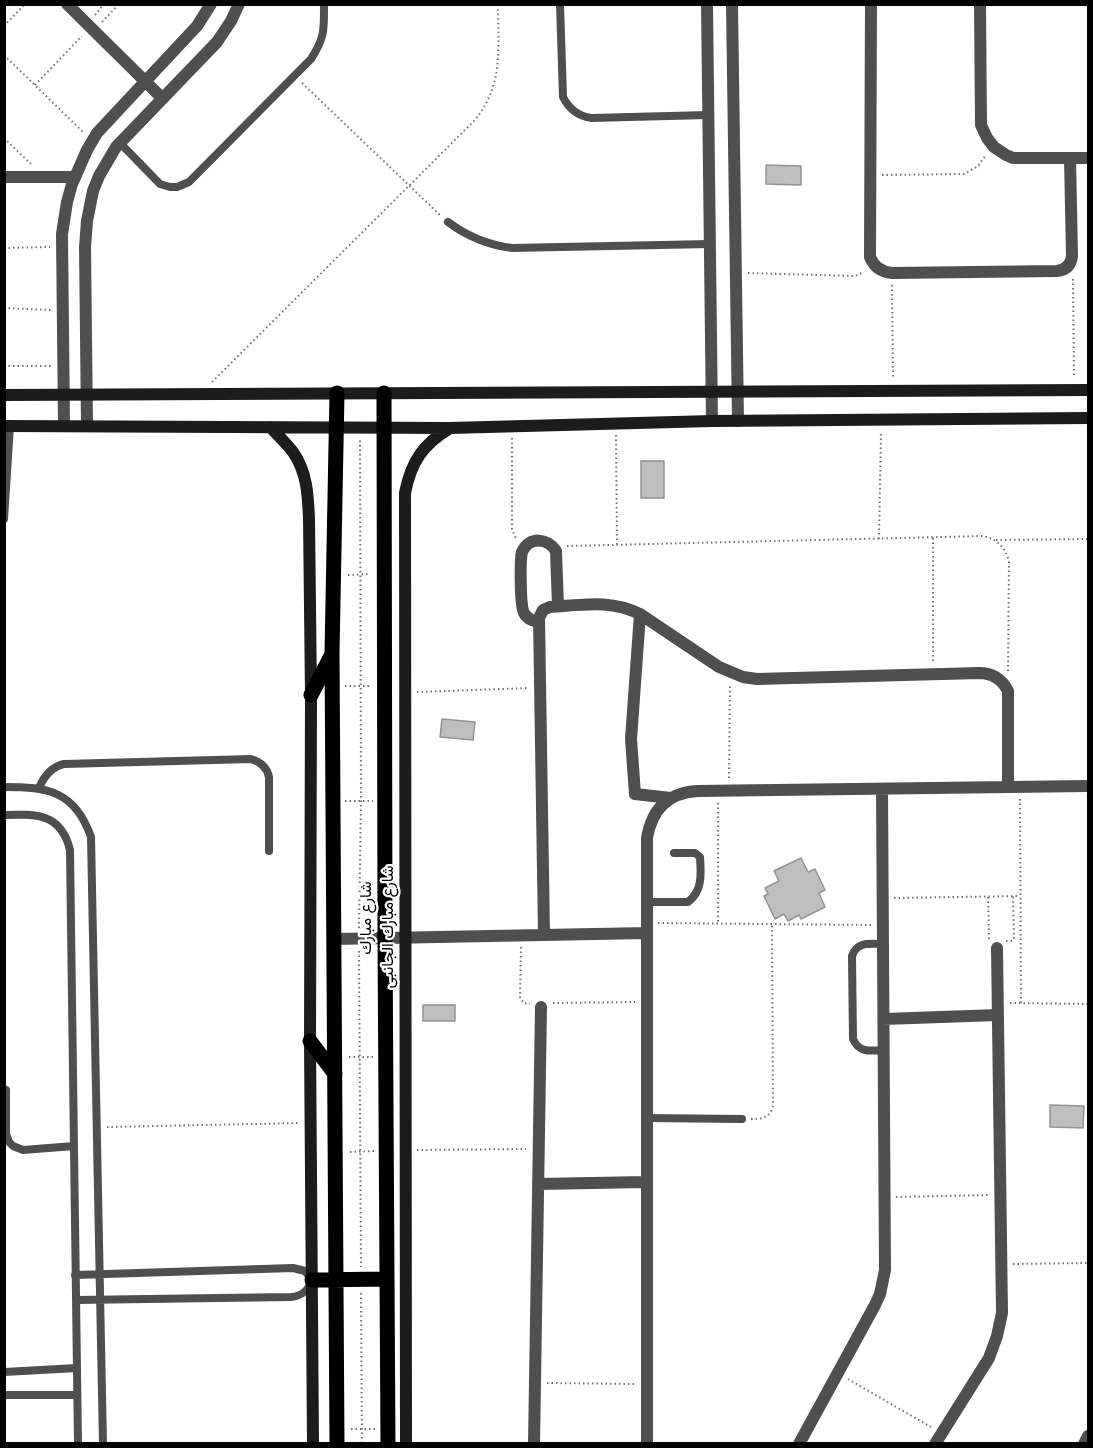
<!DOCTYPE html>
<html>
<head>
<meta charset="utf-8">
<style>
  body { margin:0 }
  #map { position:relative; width:1093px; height:1448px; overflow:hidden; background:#fff; font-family:Helvetica,sans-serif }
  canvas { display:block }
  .frame { position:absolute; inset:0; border:6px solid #000; pointer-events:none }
</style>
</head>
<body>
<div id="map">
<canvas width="1093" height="1448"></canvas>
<div class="frame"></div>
</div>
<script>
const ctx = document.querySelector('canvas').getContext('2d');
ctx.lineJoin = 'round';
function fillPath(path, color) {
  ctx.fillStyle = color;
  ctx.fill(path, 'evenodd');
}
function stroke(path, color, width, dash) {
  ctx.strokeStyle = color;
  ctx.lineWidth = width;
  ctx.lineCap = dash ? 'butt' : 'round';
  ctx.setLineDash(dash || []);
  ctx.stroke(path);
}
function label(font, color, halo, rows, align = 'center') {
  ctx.font = font + ' Helvetica,Vazirmatn,sans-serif';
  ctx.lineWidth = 4.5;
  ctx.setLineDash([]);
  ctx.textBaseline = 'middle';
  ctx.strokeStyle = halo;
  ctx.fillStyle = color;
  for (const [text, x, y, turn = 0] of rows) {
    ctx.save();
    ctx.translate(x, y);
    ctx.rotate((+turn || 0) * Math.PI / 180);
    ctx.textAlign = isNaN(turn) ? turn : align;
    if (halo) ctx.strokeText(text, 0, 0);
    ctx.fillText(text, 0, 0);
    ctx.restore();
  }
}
const building = new Path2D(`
  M 766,165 L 801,166 L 801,185 L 766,184 Z
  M 641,461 L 664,461 L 664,498 L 641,498 Z
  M 442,719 L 475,722 L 473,740 L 440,737 Z
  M 801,858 L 808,872 L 815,869 L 825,890 L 819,893 L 825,907 L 801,919 L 799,915 L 788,921 L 784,914 L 775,919 L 764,896 L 768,894 L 765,888 L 779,881 L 774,871 Z
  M 423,1005 L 455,1005 L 455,1021 L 423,1021 Z
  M 1050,1105 L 1084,1106 L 1083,1128 L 1050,1127 Z`);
const path = new Path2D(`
  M 95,15 L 104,4
  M 102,22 L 119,4
  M 4,26 L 25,4
  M 4,55 L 84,133
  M 302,83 L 441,216
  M 35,85 L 82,36
  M 4,138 L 32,165
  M 882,175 L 964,174 L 978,166 L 986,155
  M 4,248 L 50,247
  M 748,273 L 855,276 L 864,272
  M 1073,279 L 1074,378
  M 892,285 L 893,378
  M 4,308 L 51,310
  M 4,366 L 53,366
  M 212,382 L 475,120 C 504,84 498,48 498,4
  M 616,435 L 617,545
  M 512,438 L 512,529 L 516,539
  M 933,538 L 933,664
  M 879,539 L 881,432
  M 996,540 L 1088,539
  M 567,546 L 983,536 C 997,539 1006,548 1009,562 L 1008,671
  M 348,575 L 370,574
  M 345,686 L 370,686
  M 417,692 L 529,688
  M 729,778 L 730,684
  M 1020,799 L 1021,1003
  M 345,801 L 373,801
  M 718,803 L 718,923
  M 988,897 L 989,939
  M 894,898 L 1020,896
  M 658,923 L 871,925
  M 359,928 L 361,801 L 360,438
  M 1006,941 L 1012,941 L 1014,939 L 1013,896
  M 521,947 L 520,998 L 524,1003 L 530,1004
  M 359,951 L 361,1267
  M 553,1003 L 635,1002
  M 1010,1003 L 1088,1004
  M 349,1057 L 373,1057
  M 751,1119 C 762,1119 770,1118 773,1106 L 772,924
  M 107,1127 L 299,1123
  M 417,1150 L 526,1149
  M 350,1152 L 374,1151
  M 896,1197 L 989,1195
  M 1013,1264 L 1088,1263
  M 361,1293 L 362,1444
  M 848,1379 L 931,1427
  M 547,1383 L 634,1384
  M 351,1429 L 376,1429`);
const service = new Path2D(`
  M 560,4 L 563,97 C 569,109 578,116 591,118 L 708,115
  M 120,143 L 160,184 L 170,187 L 177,187 L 189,182 L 311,59 C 325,37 324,30 324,4
  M 448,222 C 468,237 488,245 512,248 L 710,244
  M 4,519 L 10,426
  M 4,787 C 48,787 75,791 91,837 L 103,1444
  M 39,788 C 44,776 51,767 64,764 L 251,759 C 261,762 267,767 269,777 L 269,851
  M 4,815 C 36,814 61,813 70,850 L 78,1444
  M 647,902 L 688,902 C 703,891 701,873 700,857 L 695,853 L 674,853
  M 883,944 C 870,944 857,941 852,956 L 853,1039 C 859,1053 870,1051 884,1050
  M 6,1090 L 6,1134 L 9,1142 L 13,1146 L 23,1150 L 74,1146
  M 646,1118 L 742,1119
  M 75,1275 L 293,1268 L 305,1271 L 312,1280 C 308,1291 302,1296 291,1297 L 76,1300
  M 4,1372 L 77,1368
  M 4,1395 L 77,1395`);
const minor = new Path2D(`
  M 67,4 L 162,98
  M 871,4 L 870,257 C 874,267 881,272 892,273 L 1057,271 C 1066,270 1071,265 1072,256 L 1070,158
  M 980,4 L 981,125 L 987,138 L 994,147 L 1006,155 L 1013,158 L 1088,158
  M 4,177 L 74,177
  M 640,614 L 631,739 L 635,794 L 671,798
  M 539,622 C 532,621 527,619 524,613 C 520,606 520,559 522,552 C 529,536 548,538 556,551 L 558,606
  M 544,934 L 539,618 L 543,610 L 550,607 C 582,605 610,599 640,614 L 719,667 L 743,677 L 757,679 L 979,673 C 993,673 1002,679 1008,691 L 1008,787
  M 334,939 L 647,933
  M 884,1019 L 998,1015
  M 538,1184 L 646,1182
  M 534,1444 L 541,1007
  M 647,1444 L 647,838 C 652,809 668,793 697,791 L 1088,786
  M 799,1444 L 875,1305 L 880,1294 L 885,1270 L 882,789
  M 935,1444 L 989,1358 L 997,1336 L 1002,1313 L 997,948`);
const tertiary = new Path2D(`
  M 707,4 L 712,421
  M 732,4 L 738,421
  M 64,425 L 62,234 L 67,202 L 72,184 L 87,150 L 97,133 L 197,26 L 211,4
  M 87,425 L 85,247 L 87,221 L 93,191 L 99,176 L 116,147 L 217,42 L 231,21 L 239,4
  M 1084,1444 L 1088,1436`);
const secondary = new Path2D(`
  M 4,395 L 1088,390
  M 4,426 L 450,428 L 712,421 L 1088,418
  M 270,427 C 278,435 286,443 293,452 C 307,472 308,495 309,518 L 311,695 L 310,1041 L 313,1444
  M 406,1444 L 405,493 C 411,462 423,444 450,428`);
const primary = new Path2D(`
  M 337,393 L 332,653 L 337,1444
  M 384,393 L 385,937 L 388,1444
  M 311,695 L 331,656
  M 310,1041 L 335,1074
  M 312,1280 L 386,1279`);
const streetNames = [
  ["شارع مبارك",367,918,-90],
  ["شارع مبارك الجانبى",389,927,-90]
];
fillPath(building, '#bfbfbf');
stroke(building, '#939393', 1.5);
stroke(path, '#717171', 2, [1.5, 3]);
stroke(service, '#4f4f4f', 8);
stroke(minor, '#4f4f4f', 12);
stroke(tertiary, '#4f4f4f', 12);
stroke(secondary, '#1c1c1c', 12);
stroke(primary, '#000', 15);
label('16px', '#000', '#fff', streetNames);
</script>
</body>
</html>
